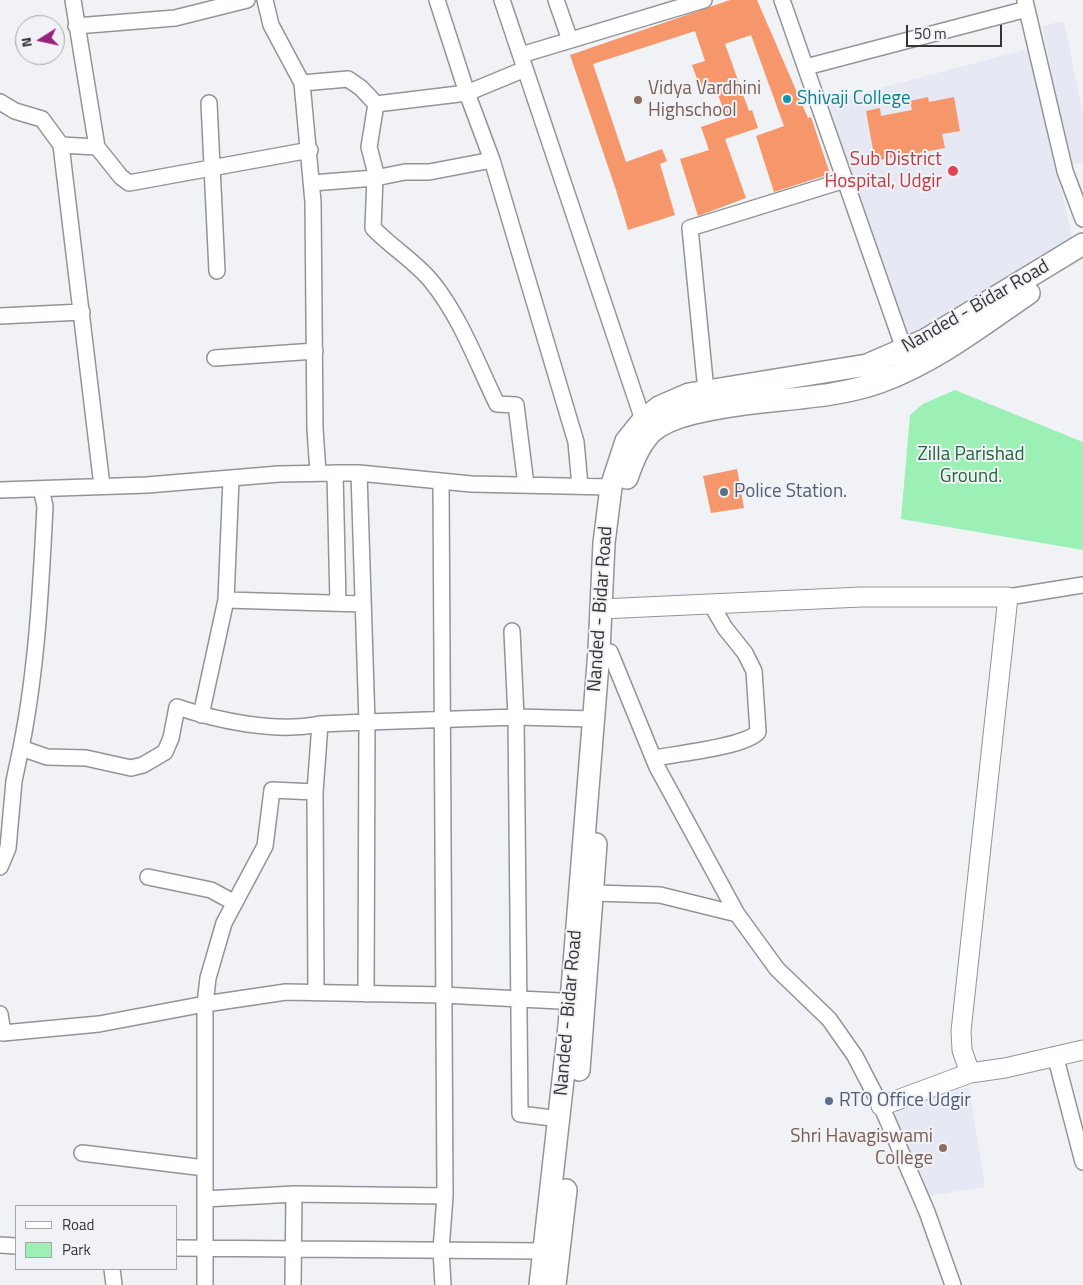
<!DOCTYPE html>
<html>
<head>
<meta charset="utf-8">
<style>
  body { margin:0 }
  #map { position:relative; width:1083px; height:1285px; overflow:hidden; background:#f1f2f6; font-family:"Titillium Web",sans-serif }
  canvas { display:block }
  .legend { position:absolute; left:15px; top:1205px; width:162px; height:65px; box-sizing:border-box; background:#f1f2f6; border:1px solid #a6a6a9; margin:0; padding:6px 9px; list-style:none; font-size:15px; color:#353536 }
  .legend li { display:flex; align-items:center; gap:10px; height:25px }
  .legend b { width:25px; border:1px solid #a6a6a9 }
  .north { position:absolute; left:15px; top:15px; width:50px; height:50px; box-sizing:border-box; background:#f1f2f6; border:1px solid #a6a6a9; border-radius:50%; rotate:260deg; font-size:14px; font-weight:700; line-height:20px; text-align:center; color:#353536 }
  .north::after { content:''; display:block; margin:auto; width:18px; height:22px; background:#962280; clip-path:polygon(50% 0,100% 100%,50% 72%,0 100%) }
  .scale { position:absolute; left:906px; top:25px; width:96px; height:22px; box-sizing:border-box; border:2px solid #353536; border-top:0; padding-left:6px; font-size:15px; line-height:18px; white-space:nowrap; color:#353536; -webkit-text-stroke:4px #f1f2f6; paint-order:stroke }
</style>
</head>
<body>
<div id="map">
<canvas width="1083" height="1285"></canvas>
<ul class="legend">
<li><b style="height:6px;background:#fff"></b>Road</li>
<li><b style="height:14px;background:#9df0b5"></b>Park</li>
</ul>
<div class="north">N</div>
<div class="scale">50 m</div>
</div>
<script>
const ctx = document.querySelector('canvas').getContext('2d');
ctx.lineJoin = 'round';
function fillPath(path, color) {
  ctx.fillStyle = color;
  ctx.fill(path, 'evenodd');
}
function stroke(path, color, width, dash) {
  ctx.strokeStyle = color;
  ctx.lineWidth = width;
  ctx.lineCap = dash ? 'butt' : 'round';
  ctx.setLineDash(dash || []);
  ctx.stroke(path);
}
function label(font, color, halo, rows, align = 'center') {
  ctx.font = font + ' "Titillium Web",sans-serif';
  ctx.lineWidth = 4;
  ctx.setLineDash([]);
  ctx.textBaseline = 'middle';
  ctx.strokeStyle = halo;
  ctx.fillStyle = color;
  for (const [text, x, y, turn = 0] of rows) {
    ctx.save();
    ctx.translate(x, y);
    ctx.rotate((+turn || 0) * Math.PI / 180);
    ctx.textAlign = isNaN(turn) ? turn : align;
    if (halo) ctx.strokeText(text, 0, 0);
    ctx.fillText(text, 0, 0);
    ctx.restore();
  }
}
const built = new Path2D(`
  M 1064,21 L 1083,114 L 1083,162 L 1070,165 L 1042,26 Z
  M 1028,49 L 1073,240 L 907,341 L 881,269 L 828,102 Z
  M 969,1087 L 985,1187 L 927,1196 L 890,1110 Z`);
const green = new Path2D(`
  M 955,390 L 1083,442 L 1083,550 L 901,519 L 910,415 L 923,404 Z`);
const building = new Path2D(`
  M 730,0 L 757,0 L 808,118 L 811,117 L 830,174 L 774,192 L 756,136 L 784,126 L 751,35 L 725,44 L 749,111 L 752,110 L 758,128 L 725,139 L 746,198 L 698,216 L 680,159 L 709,150 L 701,127 L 727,118 L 714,85 L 701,90 L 692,65 L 705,61 L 695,31 L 593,64 L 626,162 L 662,149 L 667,161 L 660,164 L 675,215 L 628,230 L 616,190 L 570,55 Z
  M 928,97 L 929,102 L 954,97 L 960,131 L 942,134 L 945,148 L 875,161 L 866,111 L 880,108 L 881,116 L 912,110 L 910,101 Z
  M 737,469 L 744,508 L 711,513 L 703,476 Z`);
const minor = new Path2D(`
  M 73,0 L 97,147 L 121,177 L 129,183 L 310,150
  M 265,0 L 271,25 L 302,83 L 313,202 L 315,429 L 318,473
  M 437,0 L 467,93 L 492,160 L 576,442 L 580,486
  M 502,0 L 643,420
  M 556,0 L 570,40
  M 782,0 L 904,349
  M 1025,1 L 1065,171 L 1083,219
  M 76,26 L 175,18 L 247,0
  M 521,55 L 704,0
  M 806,67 L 1027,9
  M 302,83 L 348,79 L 361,88 L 376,104 L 369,147 L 376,174 L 375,178 L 405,172 L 429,172 L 492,160
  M 0,102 L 15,111 L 42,119 L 61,145 L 102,486
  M 209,103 L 217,271
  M 376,104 L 467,93 L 525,69
  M 61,145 L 97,147
  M 312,183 L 375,178 L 373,228 C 392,248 415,261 432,282 C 461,318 477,363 497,404 L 516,405 L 526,485
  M 0,316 L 82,312
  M 215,358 L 315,351
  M 706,391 L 690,228 L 845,180
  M 335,473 L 338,603
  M 441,482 L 445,1196 L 441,1250 L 443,1285
  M 41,489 L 45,506 C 41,587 37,668 21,748 L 47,757 L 86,758 L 131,768 L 143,765 L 165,752 L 171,738 L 177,707 C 219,721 276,733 320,724
  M 0,490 L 147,485 L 279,474 L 335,473 L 359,473 L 471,484 L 611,487
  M 1008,597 L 1083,585
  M 226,600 L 363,604
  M 610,652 L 657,767 L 737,914 L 777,969 L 829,1019 L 855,1056 L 883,1110 L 927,1212 L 953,1285
  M 201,715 L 226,600 L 231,479
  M 654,758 C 676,754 745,747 758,732 L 754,671 L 745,653 L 725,628 L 711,604
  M 315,792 L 316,993
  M 0,867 L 8,848 L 14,781 L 21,748
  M 148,877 L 211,890 L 235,903
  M 584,890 L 594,893 L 660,895 L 737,914
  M 366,994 L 367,722 L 516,717 L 512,631
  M 0,1014 L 3,1033 L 99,1024 L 205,1004 L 286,992 L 443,995 L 579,1002
  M 1055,1055 L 1083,1162
  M 560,1119 L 520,1114 L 516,717 L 593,719
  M 82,1153 L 205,1168
  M 205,1199 L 294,1194 L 445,1196
  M 0,1245 L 16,1246
  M 176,1248 L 544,1251
  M 112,1269 L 114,1285
  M 205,1285 L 205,1004 L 208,978 L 224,923 L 265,846 L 272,790 L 315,792 L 320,724 L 367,722 L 359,473
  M 293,1285 L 294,1194`);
const major = new Path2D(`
  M 601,609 L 861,597 L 1008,597 L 961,1031 L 962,1050 L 970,1073 L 1005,1068 L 1083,1050
  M 881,1106 L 970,1073`);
const highway = new Path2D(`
  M 627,478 C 633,461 642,437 658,427 C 673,418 688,414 704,411 C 762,397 824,402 880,382 C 935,362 981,326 1029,293
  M 579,1070 L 596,844
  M 540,1285 L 569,1026 L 599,651 L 604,543 L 611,487 L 626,441 L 643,420 L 659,407 L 689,394 L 867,365 L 925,340 L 1083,244
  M 555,1285 L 566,1190`);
const markers = [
  [787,99,5,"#0f9aa8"],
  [638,100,5,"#8d6e63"],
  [953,171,6,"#e0444e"],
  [724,492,5,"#5c6f8a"],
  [829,1101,5,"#5c6f8a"],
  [943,1148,5,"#8d6e63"]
];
const educationNames = [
  ["Vidya Vardhini",648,89],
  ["Highschool",648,111],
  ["Shri Havagiswami",933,1137,"right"],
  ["College",933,1159,"right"]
];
const cultureNames = [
  ["Shivaji College",797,99]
];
const healthNames = [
  ["Sub District",942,160],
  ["Hospital, Udgir",942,182]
];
const streetNames = [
  ["Nanded - Bidar Road",976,307,-30],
  ["Nanded - Bidar Road",601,609,-86],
  ["Nanded - Bidar Road",569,1013,-85]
];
const parkNames = [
  ["Zilla Parishad",971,455],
  ["Ground.",971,477]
];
const serviceNames = [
  ["Police Station.",734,492],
  ["RTO Office Udgir",839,1101]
];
fillPath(built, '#e6e8f4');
fillPath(green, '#9df0b5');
fillPath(building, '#f5976a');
stroke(minor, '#939498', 18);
stroke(major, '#939498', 21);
stroke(highway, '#939498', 24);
stroke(minor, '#fff', 15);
stroke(major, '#fff', 19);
stroke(highway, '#fff', 21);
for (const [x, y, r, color] of markers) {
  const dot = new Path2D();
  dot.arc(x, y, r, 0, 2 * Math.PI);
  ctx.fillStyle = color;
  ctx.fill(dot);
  stroke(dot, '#f1f2f6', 2);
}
label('19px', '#785e54', '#f1f2f6', educationNames, 'left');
label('19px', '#0d838f', '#f1f2f6', cultureNames, 'left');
label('19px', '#be3a42', '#f1f2f6', healthNames, 'right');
label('19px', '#353536', '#f1f2f6', streetNames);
label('19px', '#22653c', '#f1f2f6', parkNames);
label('19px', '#4e5e75', '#f1f2f6', serviceNames, 'left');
</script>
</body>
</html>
